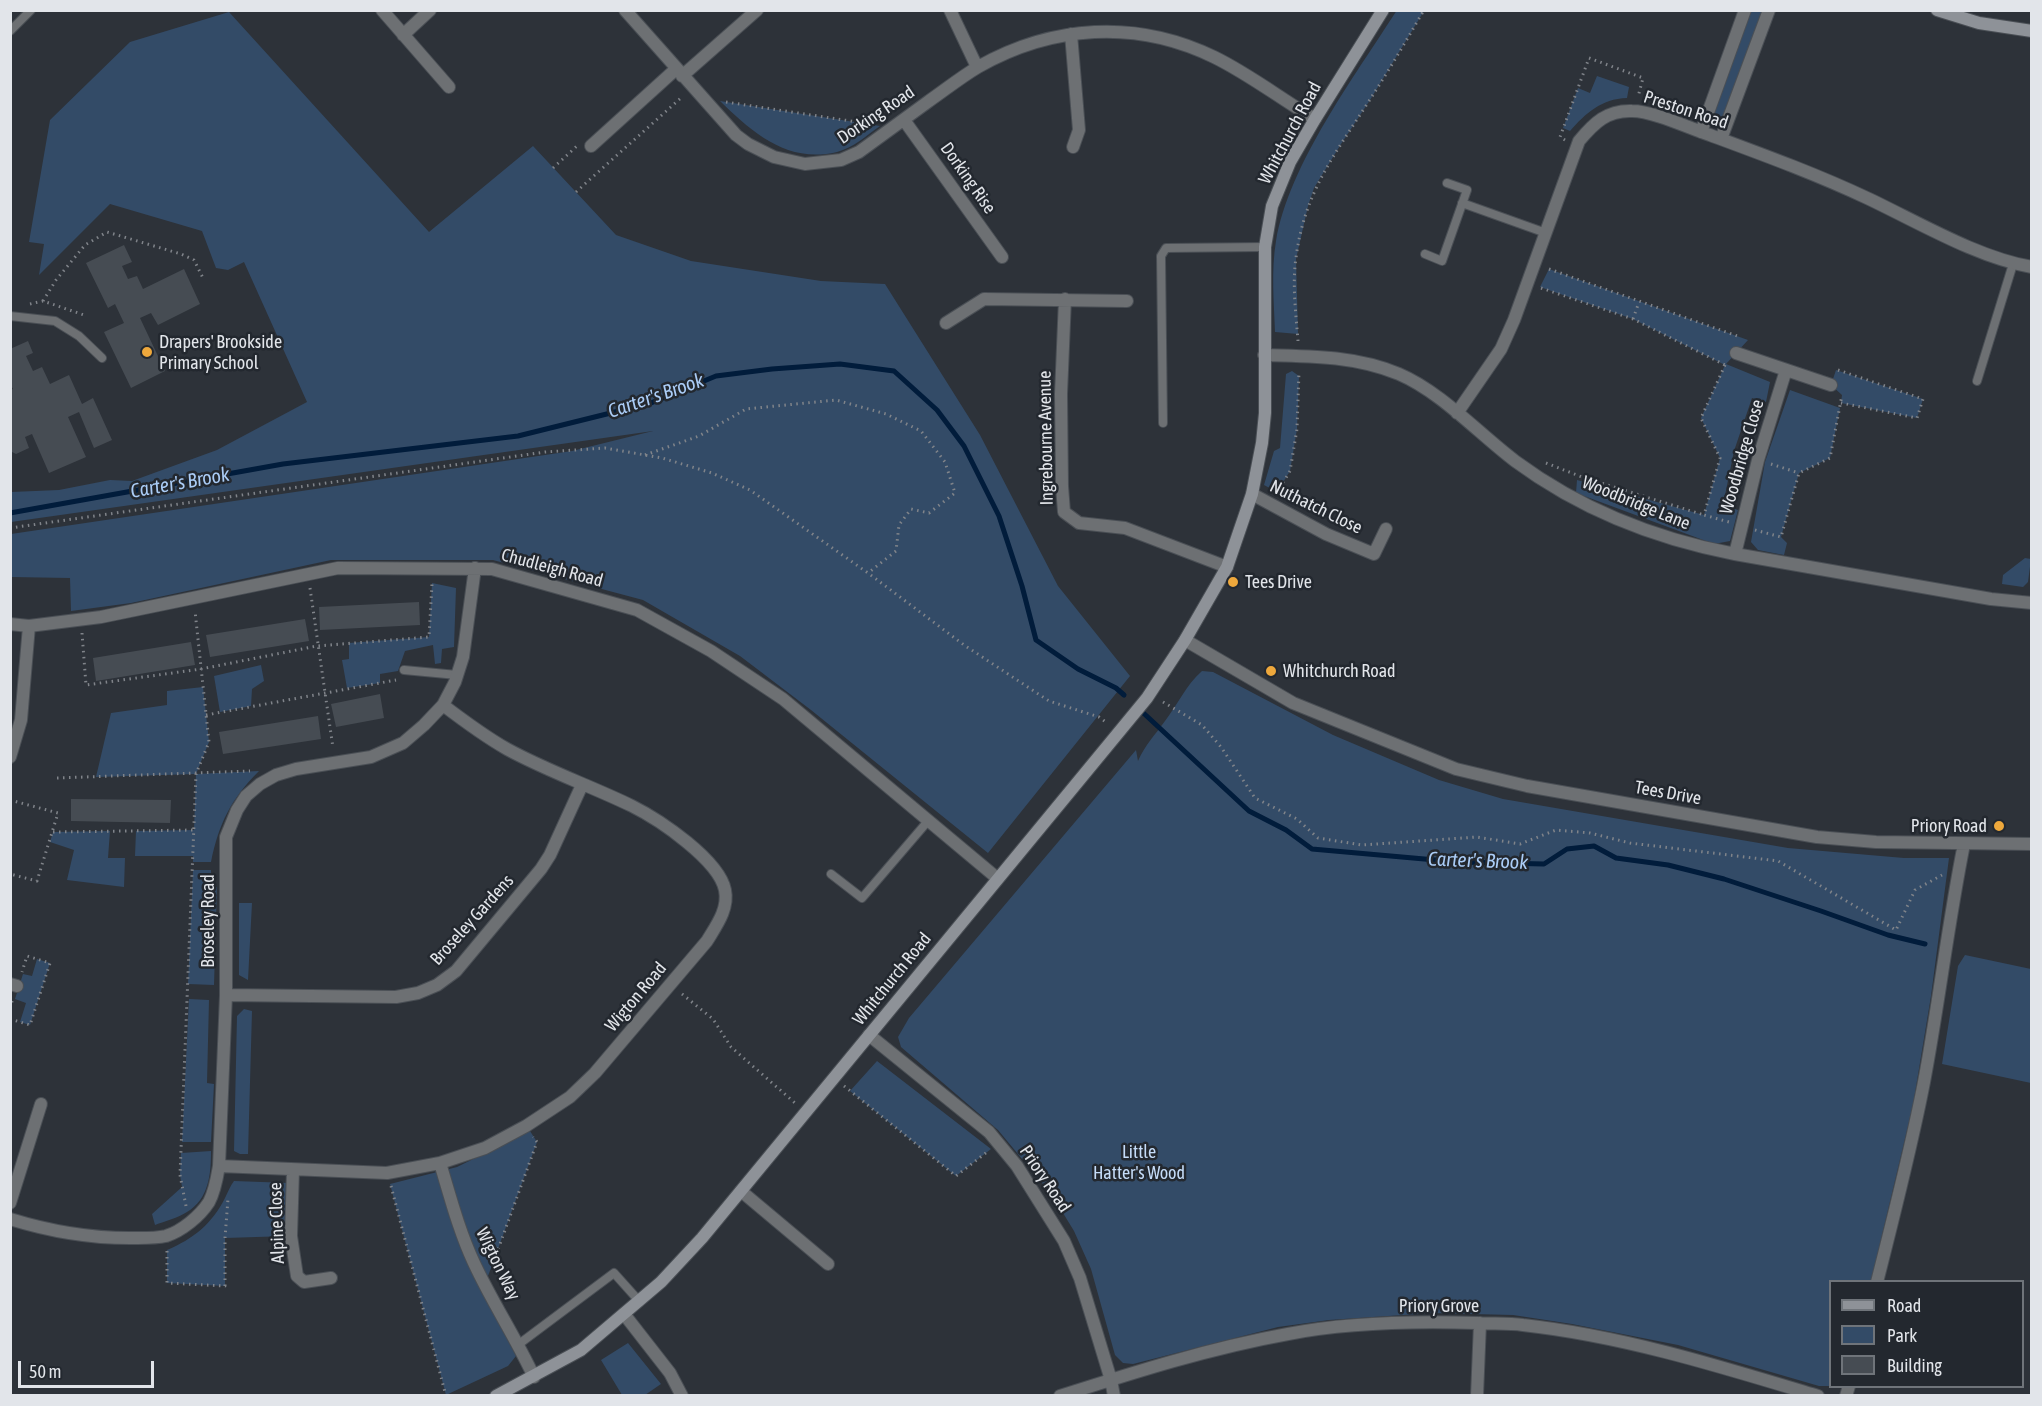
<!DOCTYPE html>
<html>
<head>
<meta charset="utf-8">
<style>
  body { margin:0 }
  #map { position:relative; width:2042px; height:1406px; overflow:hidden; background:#2d3239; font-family:"Asap Condensed",sans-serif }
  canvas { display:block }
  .frame { position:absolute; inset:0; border:12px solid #e2e5ea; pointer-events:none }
  .legend { position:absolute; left:1829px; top:1280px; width:195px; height:108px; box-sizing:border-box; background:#23282f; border:2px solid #6f747a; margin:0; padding:8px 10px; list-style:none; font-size:18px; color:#e2e5ea }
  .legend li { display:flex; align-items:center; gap:12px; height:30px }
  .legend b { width:30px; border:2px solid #6f747a }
  .scale { position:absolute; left:18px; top:1361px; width:136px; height:27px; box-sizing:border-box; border:3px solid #e2e5ea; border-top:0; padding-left:8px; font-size:18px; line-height:21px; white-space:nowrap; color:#e2e5ea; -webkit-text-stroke:4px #23282f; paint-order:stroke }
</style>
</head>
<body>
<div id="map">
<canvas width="2042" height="1406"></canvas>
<div class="frame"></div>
<ul class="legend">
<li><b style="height:8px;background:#8e9298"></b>Road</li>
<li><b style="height:16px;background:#334b67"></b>Park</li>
<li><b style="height:16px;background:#464c53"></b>Building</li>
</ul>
<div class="scale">50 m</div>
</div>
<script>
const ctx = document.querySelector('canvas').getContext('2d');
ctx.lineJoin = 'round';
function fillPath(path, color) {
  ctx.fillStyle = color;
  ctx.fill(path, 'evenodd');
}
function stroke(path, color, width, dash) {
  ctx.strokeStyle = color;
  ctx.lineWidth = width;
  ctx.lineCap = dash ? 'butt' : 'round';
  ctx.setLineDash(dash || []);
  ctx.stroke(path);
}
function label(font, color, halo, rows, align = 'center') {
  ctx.font = font + ' "Asap Condensed",sans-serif';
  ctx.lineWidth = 5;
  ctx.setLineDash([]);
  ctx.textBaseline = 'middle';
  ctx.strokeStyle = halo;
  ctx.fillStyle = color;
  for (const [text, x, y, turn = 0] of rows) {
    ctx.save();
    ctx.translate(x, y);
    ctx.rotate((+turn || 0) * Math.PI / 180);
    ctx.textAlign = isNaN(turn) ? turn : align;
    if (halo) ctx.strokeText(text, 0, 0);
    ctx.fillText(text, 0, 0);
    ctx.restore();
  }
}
const green = new Path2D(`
  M 1397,10 L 1424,11 L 1370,100 L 1341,144 L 1314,188 L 1308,206 L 1296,259 L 1298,334 L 1275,332 C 1274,302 1271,271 1276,241 C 1289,164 1355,76 1397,10 Z
  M 1745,11 L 1769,11 L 1726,126 L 1706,119 Z
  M 229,12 L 429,232 L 533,146 L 616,235 L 691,261 L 821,281 L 885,284 L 980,435 L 1058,586 L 1130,676 L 988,853 L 811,710 L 740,656 L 643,600 L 493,560 L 331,560 L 131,603 L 71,611 L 70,578 L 11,577 L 11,534 L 572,451 L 653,431 L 11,522 L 11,492 L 59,490 L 110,480 L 132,481 L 217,450 L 307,402 L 244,262 L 228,270 L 216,268 L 202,231 L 110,204 L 39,275 L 44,244 L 29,242 L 50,120 L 130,42 Z
  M 1597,76 L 1629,87 L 1627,98 C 1601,99 1586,113 1570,131 L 1563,128 L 1578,88 L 1590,93 Z
  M 720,101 L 880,126 C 867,135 853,148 837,152 C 787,164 752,132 720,101 Z
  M 1549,269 L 1748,340 L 1726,364 L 1770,382 L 1766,402 L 1752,398 L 1734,451 L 1723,505 L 1738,510 L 1730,541 L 1714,544 L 1576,493 L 1577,480 L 1704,515 L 1720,458 L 1701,418 L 1725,365 L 1633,319 L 1540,287 Z
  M 1836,370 L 1923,399 L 1917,418 L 1841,403 L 1842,395 L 1831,385 Z
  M 1292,371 L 1299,376 L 1297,429 L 1290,471 L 1277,492 L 1264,485 L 1274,451 L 1280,448 L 1286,374 Z
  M 1790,390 L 1840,408 L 1830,458 L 1799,473 L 1781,537 L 1787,543 L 1784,555 L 1758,550 L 1751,542 L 1765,462 Z
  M 2025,558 L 2031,559 L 2028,582 L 2023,587 L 2002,584 L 2003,575 Z
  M 432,583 L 456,588 L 454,647 L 442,649 L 441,663 L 435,664 L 433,645 L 405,651 L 398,671 L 380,674 L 380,683 L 347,688 L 342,660 L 349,659 L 349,643 L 429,637 Z
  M 261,665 L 264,681 L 252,689 L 251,706 L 220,712 L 214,676 Z
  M 1202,671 L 1213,672 L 1333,735 L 1439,780 L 1503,799 L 1788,848 L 1904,858 L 1949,858 L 1931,996 L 1913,1105 L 1871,1281 L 1830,1282 L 1830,1386 L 1819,1386 L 1678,1345 L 1572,1324 L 1513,1315 L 1433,1313 L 1329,1320 L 1278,1327 L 1133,1364 L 1123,1363 L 1115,1355 L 1091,1269 L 1074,1231 L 1052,1195 L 998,1130 L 901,1047 L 898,1037 L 909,1018 L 1136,750 L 1138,761 C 1145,745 1155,735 1165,721 C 1178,704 1186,685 1202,671 Z
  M 203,687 L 209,742 L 196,774 L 259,771 C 231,799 219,823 211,862 L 193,862 L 193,856 L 135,856 L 136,831 L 194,830 L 196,774 L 96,777 L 111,713 L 167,705 L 167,691 Z
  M 110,831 L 108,858 L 125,858 L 124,887 L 67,880 L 74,850 L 50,842 L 53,832 Z
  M 193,870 L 211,870 L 211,886 L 217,887 L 214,985 L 188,984 Z
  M 239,903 L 252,903 L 248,980 L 239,975 Z
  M 1965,955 L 2031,969 L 2031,1083 L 1942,1064 L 1958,966 Z
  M 37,959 L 50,963 L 30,1025 L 20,1022 L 26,1003 L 15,999 L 23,974 L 32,976 Z
  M 189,999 L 209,1000 L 207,1083 L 214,1084 L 211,1142 L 182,1142 Z
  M 244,1009 L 252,1011 L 248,1154 L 240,1154 L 234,1151 L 237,1016 Z
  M 877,1061 L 991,1149 L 956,1176 L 850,1091 Z
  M 530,1131 L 537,1142 L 491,1268 L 485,1284 L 480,1288 L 516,1356 L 508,1366 L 446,1395 L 390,1184 L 457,1167 Z
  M 211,1151 C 211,1174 209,1199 187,1212 C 178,1218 165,1221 155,1225 L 152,1214 L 182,1187 L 180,1175 L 181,1153 Z
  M 234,1181 L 289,1183 L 288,1236 L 225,1238 L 225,1286 L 167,1283 L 167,1250 C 193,1239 212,1224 225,1198 C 228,1192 230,1186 234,1181 Z
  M 628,1343 L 661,1384 L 645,1395 L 622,1395 L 601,1360 Z`);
const stream = new Path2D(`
  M 10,513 L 283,464 L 518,436 L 651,403 L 716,376 L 772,369 L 840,364 L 894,371 L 937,410 L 964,446 L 999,516 L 1022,586 L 1036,640 L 1078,669 L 1116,688 L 1124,695
  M 1138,708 L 1249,811 L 1286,830 L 1312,849 L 1458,862 L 1544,864 L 1567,849 L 1594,846 L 1616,858 L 1668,865 L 1724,879 L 1821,911 L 1888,935 L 1925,944`);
const building = new Path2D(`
  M 124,245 L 132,262 L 122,266 L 128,279 L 137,276 L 143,289 L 184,269 L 200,304 L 158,325 L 151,313 L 140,318 L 165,371 L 131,388 L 104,332 L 124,323 L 115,304 L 108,308 L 86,263 Z
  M 28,341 L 33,353 L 26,356 L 33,371 L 42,367 L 50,384 L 69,375 L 82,404 L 93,398 L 112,440 L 94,448 L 79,412 L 68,417 L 86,457 L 49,473 L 32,434 L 25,437 L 29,448 L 16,454 L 10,451 L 10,390 L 13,389 L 10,384 L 10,349 Z
  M 419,602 L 420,625 L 320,630 L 319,607 Z
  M 305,619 L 309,641 L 210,657 L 206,635 Z
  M 191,642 L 195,665 L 96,681 L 93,658 Z
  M 380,694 L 384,718 L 336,727 L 331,704 Z
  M 318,716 L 321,739 L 223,754 L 219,732 Z
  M 71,799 L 171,800 L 170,823 L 71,821 Z`);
const path = new Path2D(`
  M 726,102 L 870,124
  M 1565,140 L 1560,137 L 1589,58 L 1643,78 L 1638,97
  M 553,168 L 577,146
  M 576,192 L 682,97
  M 1549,269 L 1740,337
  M 1541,288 L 1633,319 L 1725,365 L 1727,363
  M 43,301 L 56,280 L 85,245 L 107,232 L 181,254 L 194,260 L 204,280
  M 30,304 L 43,301 L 87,316
  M 1633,319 L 1639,302
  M 1298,341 C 1296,314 1292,285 1296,258 C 1304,193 1335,154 1369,101 C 1388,72 1406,41 1424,10
  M 1725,365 L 1701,418 L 1720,458 L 1704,515 L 1729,522
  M 1838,370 L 1923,399 L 1917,418 L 1841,403
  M 645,455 L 699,436 L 746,409 L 836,400 L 886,414 L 921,431 L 945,462 L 955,493 L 929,513 L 911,509 L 899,525 L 896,551 L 868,573
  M 1546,463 L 1582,477 L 1704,515
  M 1771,464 L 1799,473
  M 1277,493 L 1290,471 L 1297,429 L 1299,372
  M 10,528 L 545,452 L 605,448 L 662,458 L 712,473 L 750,490 L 868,573 L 964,645 L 1049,701 L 1099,717 L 1107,723
  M 1755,530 L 1781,537 L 1799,473 L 1830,458 L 1842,395
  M 310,588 L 333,748
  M 82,633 L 86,685 L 201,669 L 317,646 L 429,637 L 432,584
  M 1163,702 L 1202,725 L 1221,747 L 1255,798 L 1297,819 L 1318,838 L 1362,845 L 1477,837 L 1520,844 L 1556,830 L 1590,833 L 1630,843 L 1778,861 L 1896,930 L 1915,890 L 1942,875
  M 206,715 L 396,680
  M 57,778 L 250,771
  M 10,800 L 58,813 L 37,881 L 10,874
  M 53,832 L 195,830
  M 682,994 L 713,1019 L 731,1047 L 795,1103
  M 10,1008 L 13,998
  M 10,1019 L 30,1025 L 50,963 L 27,956 L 22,972
  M 844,1086 L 956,1176 L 987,1152
  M 391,1186 L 446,1396
  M 186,1206 L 180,1175 L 196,774 L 209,742 L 195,611
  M 167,1251 L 167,1283 L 225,1286 L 225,1238 L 228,1199
  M 492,1266 L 537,1142 L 533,1137`);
const lane = new Path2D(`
  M 10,31 L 31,10
  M 1462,203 L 1546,233
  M 1425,254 L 1442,261 L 1467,190 L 1447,183
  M 10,316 L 55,321 L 79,336 L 102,358
  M 1977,381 L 2013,264
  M 1163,423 L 1161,256 L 1166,248 L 1265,247
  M 404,670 L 457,675
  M 831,874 L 862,898 L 928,821
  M 519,1344 L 614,1273 L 640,1302`);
const street = new Path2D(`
  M 382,10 L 449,87
  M 625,10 L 736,135 L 748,144 L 774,157 L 805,164 L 841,160 L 859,152 C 882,135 906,118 929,101 C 945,90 961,77 978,67 C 1052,25 1136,19 1214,57 C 1249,74 1281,99 1315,119
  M 950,10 L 977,67
  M 1071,34 L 1079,130 L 1073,147
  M 403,35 L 430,10
  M 682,76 L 757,10
  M 904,120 L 1002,257
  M 1701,132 L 1745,10
  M 1721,139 L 1769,10
  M 591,146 L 676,69
  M 1065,299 L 1061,394 L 1062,486 L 1064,512 L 1079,523 L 1125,528 L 1227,567
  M 946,323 L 984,299 L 1127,301
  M 1736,353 L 1831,385
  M 1264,355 C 1310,356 1356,356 1399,374 C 1441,392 1478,433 1515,461 C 1580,509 1656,539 1735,554 L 1991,599 L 2032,603
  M 1457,413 L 1501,349 L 1514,320 L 1579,141 C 1594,123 1607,110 1632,111 C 1653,111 1689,128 1710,135 C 1764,155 1816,174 1867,198 C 1918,222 1978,258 2032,267
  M 1252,494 L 1326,534 L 1374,554 L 1386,529
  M 1735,554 L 1758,460 L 1786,370
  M 10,624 L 29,626 L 101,617 L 338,568 L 492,569 L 637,610 L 711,651 L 783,699 L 997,878
  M 1185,640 L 1293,703 L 1456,769 L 1527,786 L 1817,837 L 1876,842 L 2032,844
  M 10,757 L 21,720 L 29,626
  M 10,984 L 17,986
  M 226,995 L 396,997 L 418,993 L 437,985 L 456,971 L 541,869 L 550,855 L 582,785
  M 869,1035 L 989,1132 L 1017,1166 L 1064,1241 L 1080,1278 L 1111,1380 L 1114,1396
  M 440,1163 C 450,1196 459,1231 474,1263 C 492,1302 516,1338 534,1377
  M 219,1166 L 387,1173 L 440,1163 L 485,1148 L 526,1126 L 570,1097 L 595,1073 L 707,941 C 716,926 729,909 725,890 C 719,860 660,820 632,806 C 591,786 547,771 507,749 C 484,736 464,721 443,705
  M 293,1170 L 291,1236 L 297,1276 L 304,1282 L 331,1278
  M 741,1191 L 828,1264
  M 10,1203 L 41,1104
  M 10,1219 C 52,1232 95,1239 138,1238 C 147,1238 157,1238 166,1236 C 182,1231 200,1216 209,1202 C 215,1191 217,1178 219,1166 L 226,995 L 226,837 L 237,810 L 246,796 L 260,784 L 276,775 L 296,769 L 371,757 L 403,743 L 424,725 L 443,705 L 455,682 L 463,657 L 475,568
  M 1877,1282 C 1894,1215 1911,1149 1924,1082 C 1939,1003 1948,923 1964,844
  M 624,1314 L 670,1373 L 682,1396
  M 1060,1396 C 1135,1372 1210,1348 1288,1334 C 1349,1322 1415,1321 1477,1323 C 1492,1324 1508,1323 1523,1325 C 1623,1336 1722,1367 1818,1396
  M 1477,1396 L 1480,1323
  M 1846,1396 L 1849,1386`);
const secondary = new Path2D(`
  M 1937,10 L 1979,23 L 2032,31
  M 496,1396 L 581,1350 L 661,1282 L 702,1238 L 1147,698 L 1185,640 L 1227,567 L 1252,494 L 1262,443 L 1265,413 L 1265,247 L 1272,206 L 1290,162 L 1315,119 L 1383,10`);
const markers = [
  [147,352,6,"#eea83c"],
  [1233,582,6,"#eea83c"],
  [1271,671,6,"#eea83c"],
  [1999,826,6,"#eea83c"]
];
const streetNames = [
  ["Preston Road",1686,110,18],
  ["Dorking Road",876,115,-34],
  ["Whitchurch Road",1290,133,-62],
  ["Dorking Rise",968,178,55],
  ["Ingrebourne Avenue",1046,438,-91],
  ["Woodbridge Close",1742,457,-74],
  ["Woodbridge Lane",1636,503,22],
  ["Nuthatch Close",1316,507,26],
  ["Chudleigh Road",552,568,15],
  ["Tees Drive",1668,793,10],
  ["Broseley Gardens",472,920,-48],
  ["Broseley Road",208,921,-90],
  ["Whitchurch Road",892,979,-51],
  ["Wigton Road",636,997,-50],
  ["Priory Road",1045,1179,56],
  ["Alpine Close",277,1223,-92],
  ["Wigton Way",498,1264,64],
  ["Priory Grove",1439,1306]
];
const poiNames = [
  ["Drapers' Brookside",159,342],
  ["Primary School",159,363],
  ["Tees Drive",1245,582],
  ["Whitchurch Road",1283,671],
  ["Priory Road",1987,826,"right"]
];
const parkNames = [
  ["Little",1139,1152],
  ["Hatter's Wood",1139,1173]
];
const waterNames = [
  ["Carter's Brook",656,396,-19],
  ["Carter's Brook",180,483,-10],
  ["Carter's Brook",1478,861,2]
];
fillPath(green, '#334b67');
stroke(stream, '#011c3b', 5);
fillPath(building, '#464c53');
stroke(lane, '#4a4f55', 10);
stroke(street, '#4a4f55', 14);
stroke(secondary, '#4a4f55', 14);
stroke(path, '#80848a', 3, [1.5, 4.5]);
stroke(lane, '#6d7073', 8);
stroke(street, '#6d7073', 12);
stroke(secondary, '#8e9298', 12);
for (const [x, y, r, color] of markers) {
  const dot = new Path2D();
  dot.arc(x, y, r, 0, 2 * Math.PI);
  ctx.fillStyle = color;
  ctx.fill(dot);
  stroke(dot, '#23282f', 2);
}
label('18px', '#e2e5ea', '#23282f', streetNames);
label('18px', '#e2e5ea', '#23282f', poiNames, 'left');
label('18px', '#c5dcf8', '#23282f', parkNames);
label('italic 20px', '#aaccf6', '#23282f', waterNames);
</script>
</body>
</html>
